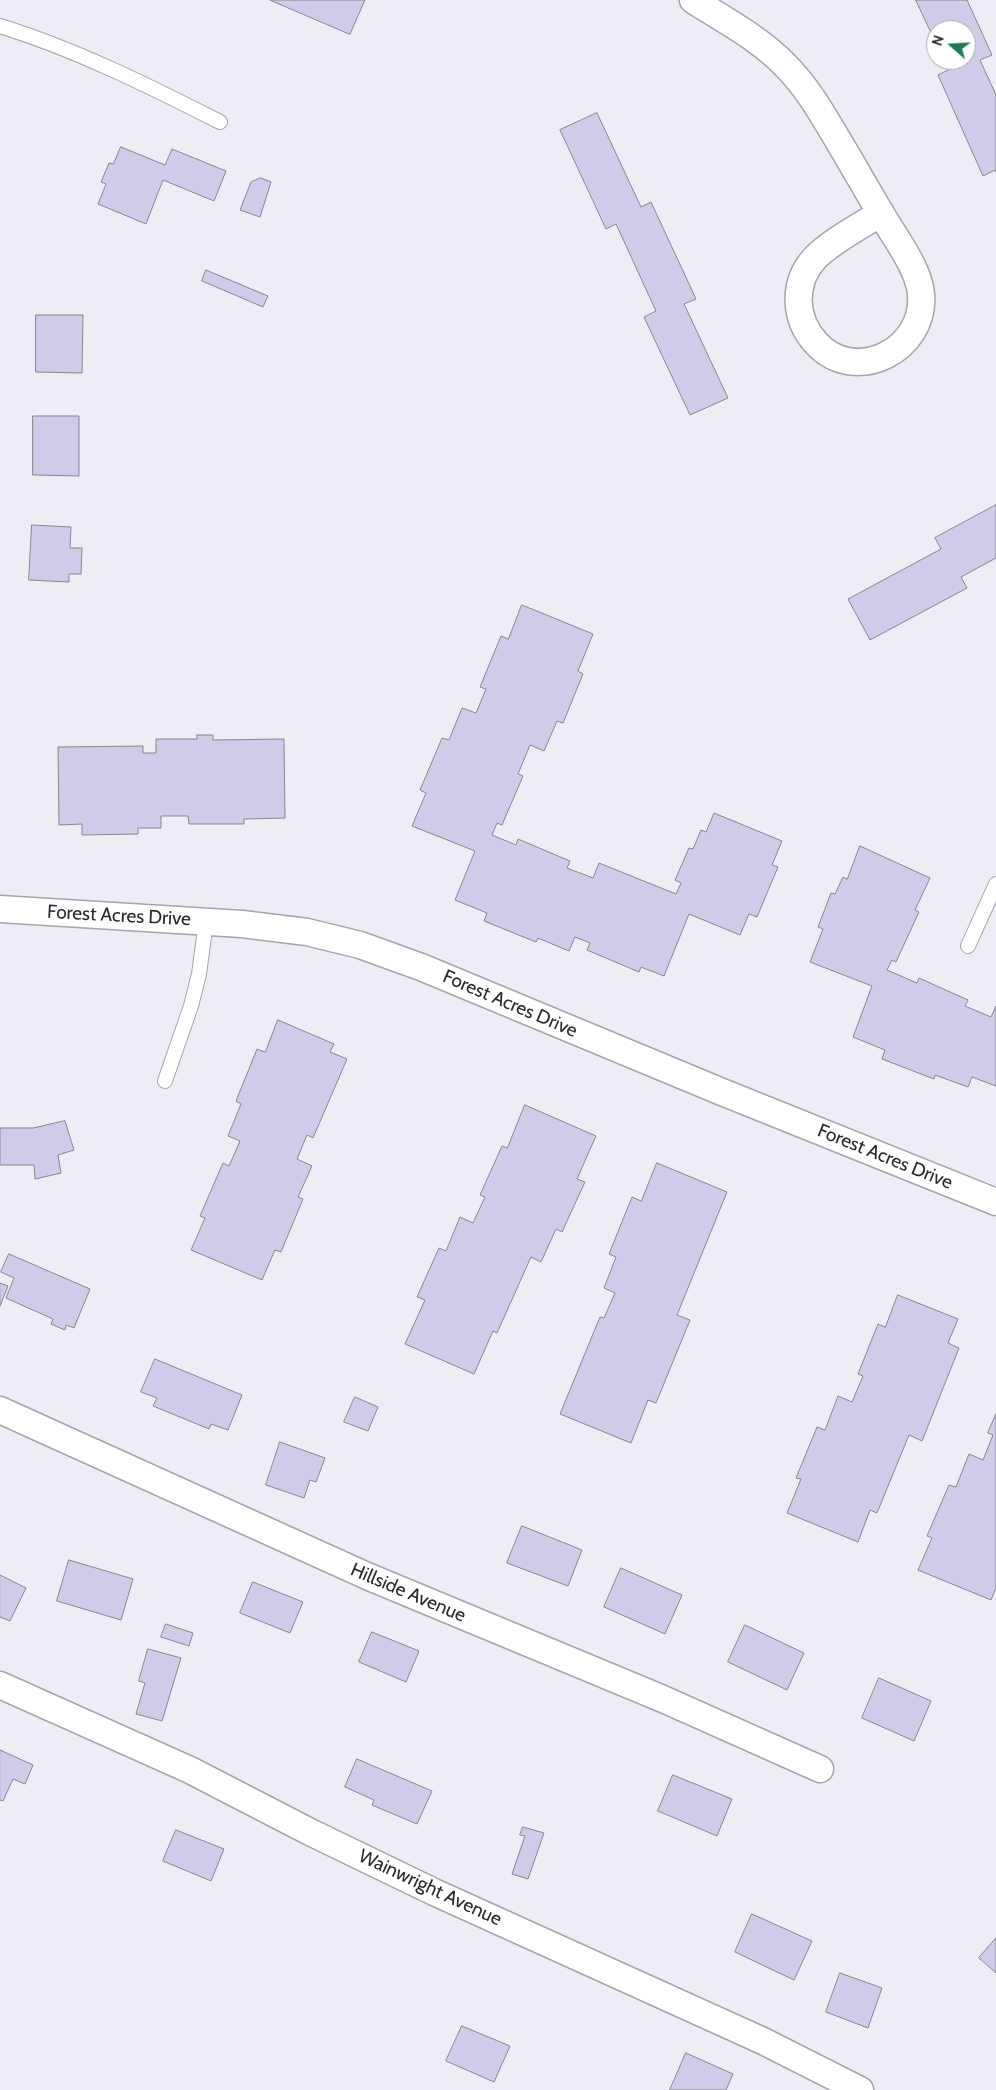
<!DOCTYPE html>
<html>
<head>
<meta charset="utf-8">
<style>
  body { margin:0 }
  #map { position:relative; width:996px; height:2090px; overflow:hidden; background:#eeedf5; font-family:Cabin,sans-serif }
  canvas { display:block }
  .north { position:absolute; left:926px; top:20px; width:50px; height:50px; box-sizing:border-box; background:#fff; border:1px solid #aaaaab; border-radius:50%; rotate:289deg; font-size:14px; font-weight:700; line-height:20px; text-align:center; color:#2a2a2d }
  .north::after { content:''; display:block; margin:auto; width:18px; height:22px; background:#177d56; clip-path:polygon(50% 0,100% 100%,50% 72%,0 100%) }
</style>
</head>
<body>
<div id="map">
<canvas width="996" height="2090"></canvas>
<div class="north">N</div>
</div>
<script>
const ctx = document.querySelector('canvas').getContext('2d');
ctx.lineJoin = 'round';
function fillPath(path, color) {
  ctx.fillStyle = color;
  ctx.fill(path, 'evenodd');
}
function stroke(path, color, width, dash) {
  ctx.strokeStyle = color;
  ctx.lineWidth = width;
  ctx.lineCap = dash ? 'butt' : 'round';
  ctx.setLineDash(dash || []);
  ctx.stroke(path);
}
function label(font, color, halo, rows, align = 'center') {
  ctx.font = font + ' Cabin,sans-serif';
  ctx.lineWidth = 5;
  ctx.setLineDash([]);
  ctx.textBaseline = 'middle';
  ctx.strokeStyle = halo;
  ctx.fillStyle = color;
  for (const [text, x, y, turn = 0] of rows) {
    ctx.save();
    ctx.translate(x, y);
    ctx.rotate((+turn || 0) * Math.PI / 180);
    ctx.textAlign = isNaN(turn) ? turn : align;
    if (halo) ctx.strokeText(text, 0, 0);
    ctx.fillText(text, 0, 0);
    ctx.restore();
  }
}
const building = new Path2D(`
  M 270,0 L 365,0 L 350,34 Z
  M 916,0 L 967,0 L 992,55 L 980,60 L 996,95 L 996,172 L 995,170 L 983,176 L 938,75 L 948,70 L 944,60 L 966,60 L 966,30 L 936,30 L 936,43 Z
  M 597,113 L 641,207 L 651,202 L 696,299 L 684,304 L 728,398 L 690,415 L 644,317 L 656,311 L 616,224 L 606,229 L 560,130 Z
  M 121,147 L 165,165 L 172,149 L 226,171 L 214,201 L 163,180 L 146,224 L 98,204 L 106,184 L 101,182 L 109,163 L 113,164 Z
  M 261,178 L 271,182 L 260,217 L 240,210 L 251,182 Z
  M 206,270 L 268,296 L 263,307 L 202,281 Z
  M 36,315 L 83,315 L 82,373 L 36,372 Z
  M 33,416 L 79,416 L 79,476 L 33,475 Z
  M 996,505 L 996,558 L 961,577 L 967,588 L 870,640 L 848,599 L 941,549 L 935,538 Z
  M 32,525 L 71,527 L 70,548 L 82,548 L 81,574 L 69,574 L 69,582 L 29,580 Z
  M 522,605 L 593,634 L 578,671 L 583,674 L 563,723 L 557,721 L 544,751 L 530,745 L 518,774 L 523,776 L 502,825 L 497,823 L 492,835 L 516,845 L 518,839 L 570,861 L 567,868 L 593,878 L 599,863 L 676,894 L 681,883 L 675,880 L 689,848 L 693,849 L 701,830 L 706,832 L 714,813 L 782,841 L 772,865 L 778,867 L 757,917 L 749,914 L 740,935 L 689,914 L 664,976 L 641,967 L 639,972 L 587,950 L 590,943 L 575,937 L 569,951 L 538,938 L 536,942 L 484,921 L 487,913 L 455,900 L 475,851 L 412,826 L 426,793 L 420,790 L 442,738 L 449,740 L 462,708 L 476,713 L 486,689 L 480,687 L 501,636 L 508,639 Z
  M 197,735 L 213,735 L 213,740 L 284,739 L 285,818 L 244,819 L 244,824 L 189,824 L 188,816 L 161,816 L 161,828 L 138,828 L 138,834 L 82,835 L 82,824 L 59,825 L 58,747 L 143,746 L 143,753 L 156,753 L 156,739 L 197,739 Z
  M 860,846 L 930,878 L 915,910 L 919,912 L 896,962 L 892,960 L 887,970 L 917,983 L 919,978 L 968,1000 L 965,1006 L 991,1017 L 996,1006 L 996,1086 L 972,1077 L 968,1087 L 935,1075 L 934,1079 L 882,1059 L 885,1050 L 853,1037 L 872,986 L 810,962 L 823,929 L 818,927 L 831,893 L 835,894 L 843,877 L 847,879 Z
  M 278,1020 L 334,1044 L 330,1052 L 347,1059 L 313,1138 L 307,1135 L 297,1159 L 312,1166 L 298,1197 L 303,1199 L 281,1252 L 275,1250 L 262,1280 L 191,1250 L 205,1218 L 200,1216 L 223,1163 L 229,1166 L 240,1141 L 228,1136 L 241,1104 L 236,1101 L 257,1049 L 265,1052 Z
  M 525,1105 L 596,1136 L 577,1179 L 585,1182 L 562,1232 L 556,1229 L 541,1262 L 531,1257 L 497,1333 L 493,1331 L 474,1374 L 405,1344 L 425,1300 L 417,1297 L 439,1248 L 446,1251 L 460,1217 L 473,1223 L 485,1197 L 480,1195 L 502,1146 L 507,1148 Z
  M 65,1121 L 74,1150 L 58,1155 L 61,1173 L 35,1179 L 34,1165 L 0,1165 L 0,1128 L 33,1128 Z
  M 657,1163 L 727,1192 L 677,1315 L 690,1320 L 656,1403 L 648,1400 L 631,1443 L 560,1414 L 600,1317 L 604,1318 L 615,1293 L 604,1288 L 616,1257 L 609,1254 L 632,1197 L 641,1201 Z
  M 9,1254 L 90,1289 L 74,1328 L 66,1325 L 65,1330 L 51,1324 L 53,1319 L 6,1298 L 14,1278 L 1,1272 Z
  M 0,1283 L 8,1286 L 0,1306 Z
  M 898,1295 L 958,1319 L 948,1343 L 959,1348 L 922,1441 L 909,1435 L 877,1513 L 870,1510 L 858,1542 L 787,1513 L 801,1479 L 796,1478 L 817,1427 L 825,1430 L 838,1396 L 852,1402 L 863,1376 L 858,1374 L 878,1324 L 885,1327 Z
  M 155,1359 L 242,1395 L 228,1430 L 211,1424 L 209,1429 L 153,1406 L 157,1398 L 141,1392 Z
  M 355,1397 L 378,1407 L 368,1431 L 344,1422 Z
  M 996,1414 L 996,1588 L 991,1600 L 918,1570 L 932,1538 L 927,1536 L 949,1485 L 956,1487 L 969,1454 L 983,1460 L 993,1435 L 988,1433 Z
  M 280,1442 L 325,1458 L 316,1482 L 310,1480 L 304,1498 L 266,1485 Z
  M 522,1526 L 582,1550 L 568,1586 L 507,1563 Z
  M 69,1560 L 133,1579 L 121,1620 L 57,1601 Z
  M 621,1568 L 682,1595 L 665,1634 L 604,1607 Z
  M 0,1575 L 26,1588 L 10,1621 L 0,1617 Z
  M 253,1582 L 303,1602 L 290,1633 L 240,1613 Z
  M 166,1624 L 193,1633 L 189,1646 L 161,1637 Z
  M 745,1625 L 804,1653 L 787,1690 L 728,1662 Z
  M 372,1632 L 419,1651 L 406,1682 L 359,1662 Z
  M 148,1649 L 181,1658 L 162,1721 L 136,1714 L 145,1683 L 139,1681 Z
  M 879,1678 L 931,1701 L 914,1741 L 862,1718 Z
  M 0,1750 L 33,1765 L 25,1784 L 13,1779 L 3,1801 L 0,1800 Z
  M 357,1759 L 432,1791 L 417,1824 L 372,1805 L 374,1800 L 345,1787 Z
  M 673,1775 L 732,1799 L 717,1836 L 658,1811 Z
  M 523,1827 L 544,1833 L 528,1879 L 512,1874 L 525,1836 L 520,1835 Z
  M 176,1830 L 224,1849 L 211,1881 L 163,1861 Z
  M 752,1914 L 812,1941 L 794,1980 L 735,1952 Z
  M 996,1938 L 996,1973 L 979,1958 Z
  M 840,1973 L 882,1988 L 868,2028 L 826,2012 Z
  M 462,2026 L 510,2046 L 494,2082 L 446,2061 Z
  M 686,2053 L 733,2074 L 726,2090 L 670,2090 Z`);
const lane = new Path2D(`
  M 0,26 C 77,50 149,86 220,122
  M 968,946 L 996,884
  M 165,1081 L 191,1006 L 199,974 L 206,922`);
const street = new Path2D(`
  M 693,0 C 724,20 759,38 785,65 C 808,88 823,115 839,142 C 854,167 868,192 883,217 C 896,239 919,269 921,294 C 926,350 855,386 816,343 C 794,319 792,283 815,258 C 830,242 862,225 881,213
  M 0,909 L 242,924 L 307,932 L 360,945 L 421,967 L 722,1092 L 996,1202
  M 0,1410 L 367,1576 L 663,1699 L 820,1769
  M 0,1685 L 190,1770 L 310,1832 L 434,1892 L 763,2041 L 860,2090`);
const streetNames = [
  ["Forest Acres Drive",119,916,3],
  ["Forest Acres Drive",510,1004,23],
  ["Forest Acres Drive",885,1157,22],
  ["Hillside Avenue",408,1593,23],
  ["Wainwright Avenue",430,1888,25]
];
fillPath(building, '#d1cae9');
stroke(building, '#87858d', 1);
stroke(lane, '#a5a4ac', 16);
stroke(street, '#a5a4ac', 29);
stroke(lane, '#fff', 14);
stroke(street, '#fff', 26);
label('19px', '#2a2a2d', '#fff', streetNames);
</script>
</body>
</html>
